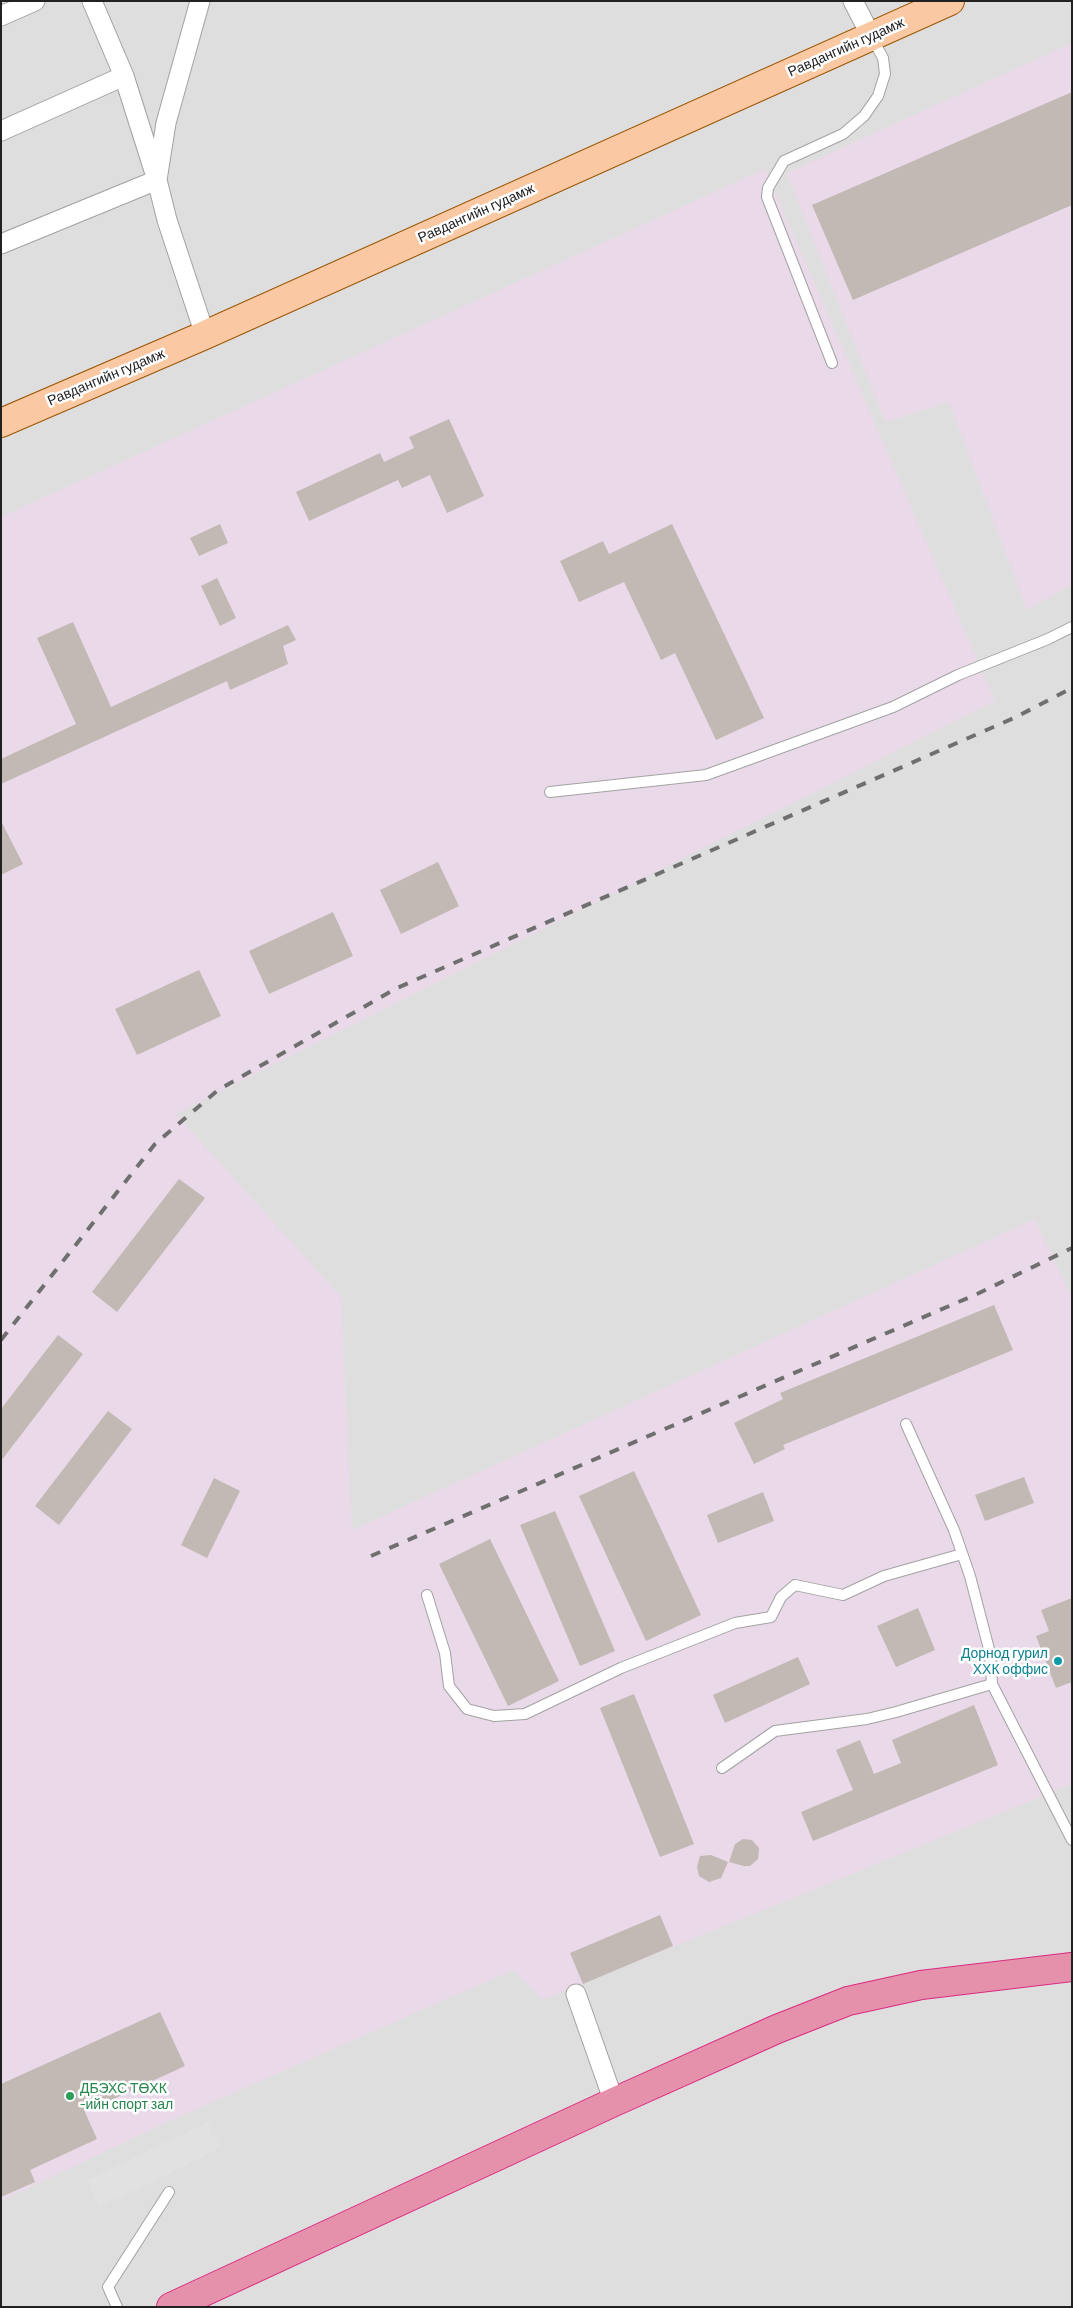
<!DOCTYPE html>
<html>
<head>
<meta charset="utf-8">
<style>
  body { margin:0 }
  #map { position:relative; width:1073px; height:2308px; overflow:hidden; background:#f1ede8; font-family:Barlow,sans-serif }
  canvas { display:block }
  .frame { position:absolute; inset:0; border:2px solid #212121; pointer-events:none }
</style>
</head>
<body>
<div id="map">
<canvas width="1073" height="2308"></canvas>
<div class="frame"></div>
</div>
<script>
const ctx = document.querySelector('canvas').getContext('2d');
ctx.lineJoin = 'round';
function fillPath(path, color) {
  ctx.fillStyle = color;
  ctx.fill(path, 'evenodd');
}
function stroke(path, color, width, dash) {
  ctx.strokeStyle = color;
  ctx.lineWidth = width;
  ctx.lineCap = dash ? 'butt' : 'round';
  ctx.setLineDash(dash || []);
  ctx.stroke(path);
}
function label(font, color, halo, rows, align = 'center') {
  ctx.font = font + ' Barlow,sans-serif';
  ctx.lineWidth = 5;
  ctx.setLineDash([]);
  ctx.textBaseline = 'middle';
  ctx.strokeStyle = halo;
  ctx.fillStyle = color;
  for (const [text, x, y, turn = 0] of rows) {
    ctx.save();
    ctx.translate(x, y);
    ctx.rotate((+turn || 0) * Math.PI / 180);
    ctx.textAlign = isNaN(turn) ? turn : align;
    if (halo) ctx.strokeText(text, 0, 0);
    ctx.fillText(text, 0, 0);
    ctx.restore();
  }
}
const residential = new Path2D(`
  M 1,1 L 1072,1 L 1072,2307 L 1,2307 Z`);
const industrial = new Path2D(`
  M 1072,43 L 1072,584 L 1027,610 L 949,402 L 885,422 L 787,173 Z
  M 765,169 L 995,701 L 176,1114 L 341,1297 L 352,1530 L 1035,1219 L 1072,1298 L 1072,1784 L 543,2000 L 513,1970 L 167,2122 L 1,2201 L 1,517 Z`);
const parking = new Path2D(`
  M 208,2122 L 221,2148 L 99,2207 L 87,2180 Z`);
const building = new Path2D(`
  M 1072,92 L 1072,205 L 853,300 L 812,205 Z
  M 449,419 L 484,496 L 447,513 L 430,475 L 402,488 L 398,480 L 309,521 L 296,492 L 380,453 L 384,462 L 414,448 L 409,437 Z
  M 220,524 L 228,543 L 199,556 L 190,538 Z
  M 672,524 L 764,718 L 716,740 L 675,653 L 661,660 L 624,582 L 579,602 L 560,561 L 603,541 L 609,554 Z
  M 217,578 L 236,618 L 220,626 L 201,586 Z
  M 73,622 L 111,707 L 288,625 L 296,640 L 283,646 L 288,664 L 230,690 L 227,681 L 1,784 L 1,759 L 76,724 L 37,638 Z
  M 1,821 L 23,864 L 1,875 Z
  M 438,862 L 459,906 L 401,934 L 380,890 Z
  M 333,912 L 353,956 L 269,994 L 249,951 Z
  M 199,970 L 221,1016 L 137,1055 L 115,1009 Z
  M 179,1179 L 205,1198 L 117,1312 L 92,1292 Z
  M 994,1305 L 1013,1350 L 783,1445 L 785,1449 L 754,1464 L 734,1423 L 783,1399 L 780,1393 Z
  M 58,1335 L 83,1354 L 1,1461 L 1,1409 Z
  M 108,1411 L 132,1429 L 59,1525 L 35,1506 Z
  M 634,1471 L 701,1615 L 646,1641 L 579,1496 Z
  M 1024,1477 L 1034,1503 L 985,1521 L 975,1495 Z
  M 214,1478 L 240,1491 L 207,1558 L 181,1545 Z
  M 763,1492 L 774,1521 L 718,1543 L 707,1515 Z
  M 555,1511 L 615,1651 L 580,1666 L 520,1525 Z
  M 490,1539 L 559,1681 L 508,1706 L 439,1564 Z
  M 1072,1598 L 1072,1682 L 1056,1688 L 1036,1636 L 1049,1631 L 1041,1610 Z
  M 918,1608 L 935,1650 L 896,1667 L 877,1626 Z
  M 798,1657 L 810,1684 L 725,1723 L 713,1695 Z
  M 634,1694 L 694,1844 L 660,1857 L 600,1708 Z
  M 974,1705 L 998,1765 L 813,1841 L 801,1812 L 853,1790 L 836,1750 L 860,1740 L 874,1774 L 901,1763 L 892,1740 Z
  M 743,1839 L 752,1840 L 759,1848 L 758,1859 L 750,1866 L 744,1866 L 729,1862 L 735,1844 Z
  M 711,1855 L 728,1862 L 721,1878 L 709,1882 L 699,1876 L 697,1867 L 700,1856 Z
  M 660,1915 L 673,1946 L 583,1984 L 570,1953 Z
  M 160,2012 L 185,2066 L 85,2112 L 97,2139 L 30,2170 L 35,2182 L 1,2197 L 1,2084 Z`);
const lane = new Path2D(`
  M 832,363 L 767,197 L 768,188 L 784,161 L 843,134 L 864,116 L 878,96 L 885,74 L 883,58 L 871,36
  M 550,792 L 706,775 L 893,707 L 958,675 L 1048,639 L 1072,627
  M 906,1424 L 954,1530 L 970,1576 L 990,1653 L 992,1684 L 1072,1840
  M 427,1595 L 445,1653 L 449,1686 L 467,1709 L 494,1716 L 525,1714 L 621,1668 L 735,1623 L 771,1617 L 781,1597 L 795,1585 L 843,1595 L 884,1576 L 962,1554
  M 722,1768 L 775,1731 L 867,1719 L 896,1712 L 992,1684
  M 117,2307 L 108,2287 L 169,2192`);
const street = new Path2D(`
  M 200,1 L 166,123 L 157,180 L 167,220 L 205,335
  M 853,1 L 871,36
  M 1,16 L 35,1
  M 1,131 L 124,76
  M 1,244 L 157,180 L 124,76 L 92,1
  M 576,1994 L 614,2102`);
const primary = new Path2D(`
  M 1,423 L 205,335 L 950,1`);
const highway = new Path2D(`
  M 171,2307 L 614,2102 L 777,2029 L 848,2001 L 921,1985 L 1072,1967`);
const rail = new Path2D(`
  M 1,1340 L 155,1144 L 218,1090 L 397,988 L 1014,718 L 1072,688
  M 371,1556 L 977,1294 L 1072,1248`);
const markers = [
  [1058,1661,5,"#0f9aa8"],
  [70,2096,5,"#2e9e5b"]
];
const streetNames = [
  ["Равдангийн гудамж",846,47,-24],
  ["Равдангийн гудамж",476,213,-24],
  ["Равдангийн гудамж",106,377,-23]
];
const cultureNames = [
  ["Дорнод гурил",1048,1653],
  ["ХХК оффис",1048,1669]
];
const leisureNames = [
  ["ДБЭХС ТӨХК",80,2088],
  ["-ийн спорт зал",80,2104]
];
fillPath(residential, '#dfdede');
fillPath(industrial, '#eadae9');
fillPath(parking, '#e1e1e1');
fillPath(building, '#c2b8b4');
stroke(lane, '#a2a2a2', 12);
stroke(street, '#a2a2a2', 21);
stroke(primary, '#9b5403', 30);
stroke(highway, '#d92b7d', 30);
stroke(lane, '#fff', 10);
stroke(street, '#fff', 19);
stroke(primary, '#fac9a3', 28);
stroke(highway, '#e691ac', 28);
stroke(rail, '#6f6f6f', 4, [10, 10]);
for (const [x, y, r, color] of markers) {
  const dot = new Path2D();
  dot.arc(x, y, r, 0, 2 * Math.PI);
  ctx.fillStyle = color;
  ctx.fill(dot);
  stroke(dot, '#fff', 2);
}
label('14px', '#212121', '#fff', streetNames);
label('14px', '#0d838f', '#fff', cultureNames, 'right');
label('14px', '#27864d', '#fff', leisureNames, 'left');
</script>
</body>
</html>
